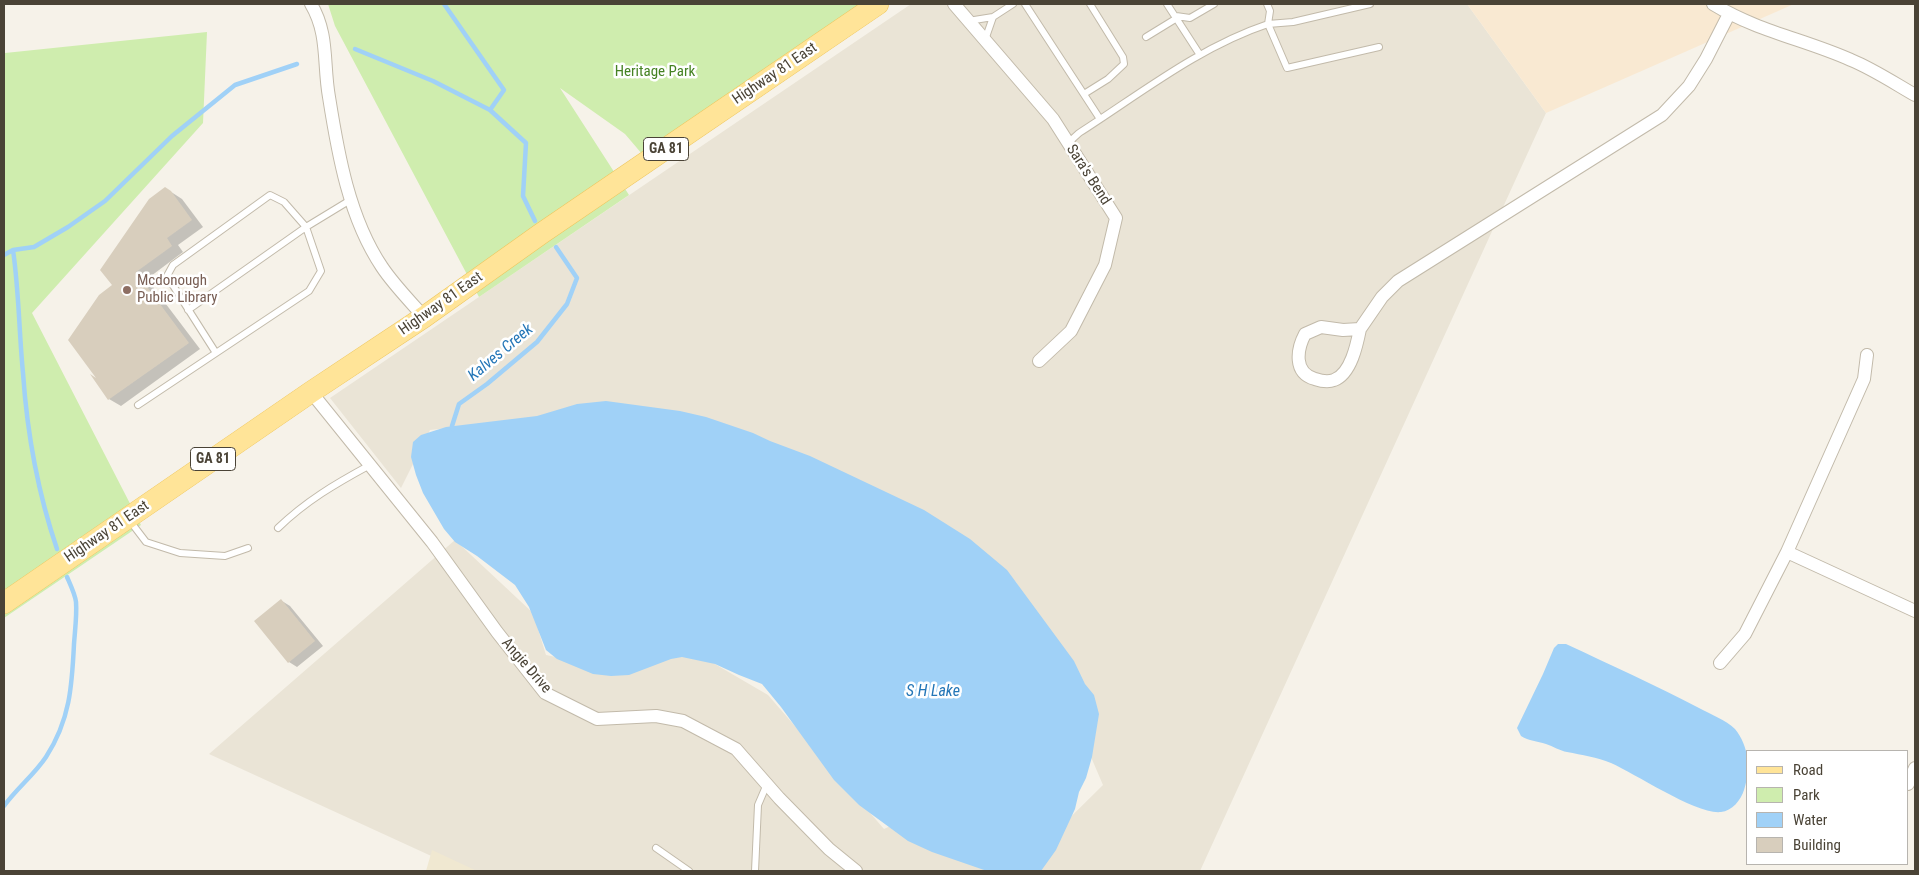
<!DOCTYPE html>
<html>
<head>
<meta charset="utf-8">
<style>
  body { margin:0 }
  #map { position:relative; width:1919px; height:875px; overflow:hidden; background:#f6f2e9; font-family:"Roboto Condensed",sans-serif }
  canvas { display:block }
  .frame { position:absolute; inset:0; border:5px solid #4a4336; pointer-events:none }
  .legend { position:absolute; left:1746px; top:750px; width:162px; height:115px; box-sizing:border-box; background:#fff; border:1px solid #b7b4af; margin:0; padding:6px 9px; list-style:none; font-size:15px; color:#4a4336 }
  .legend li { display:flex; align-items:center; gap:10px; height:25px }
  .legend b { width:25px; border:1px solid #b7b4af }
</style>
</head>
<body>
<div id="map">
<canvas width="1919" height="875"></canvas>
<div class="frame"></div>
<ul class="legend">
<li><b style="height:6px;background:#ffe498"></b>Road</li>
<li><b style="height:14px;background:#cfedae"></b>Park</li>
<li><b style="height:14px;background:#a0d1f7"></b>Water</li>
<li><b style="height:14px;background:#d8cebd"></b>Building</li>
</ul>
</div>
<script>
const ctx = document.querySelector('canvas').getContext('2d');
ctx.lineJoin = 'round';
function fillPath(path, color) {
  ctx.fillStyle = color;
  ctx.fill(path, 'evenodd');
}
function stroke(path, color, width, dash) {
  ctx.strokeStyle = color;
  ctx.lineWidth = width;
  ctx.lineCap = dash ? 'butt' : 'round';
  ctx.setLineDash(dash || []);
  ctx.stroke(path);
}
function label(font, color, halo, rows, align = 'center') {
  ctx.font = font + ' "Roboto Condensed",sans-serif';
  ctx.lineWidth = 5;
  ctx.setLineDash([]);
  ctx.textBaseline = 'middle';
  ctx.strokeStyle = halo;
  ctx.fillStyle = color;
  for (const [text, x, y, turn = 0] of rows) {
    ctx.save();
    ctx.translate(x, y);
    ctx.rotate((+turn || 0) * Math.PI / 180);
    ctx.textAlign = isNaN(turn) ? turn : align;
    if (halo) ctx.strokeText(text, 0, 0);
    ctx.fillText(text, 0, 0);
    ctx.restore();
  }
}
const residential = new Path2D(`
  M 911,4 L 1467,4 L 1546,113 L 1200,871 L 1016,871 L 1103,785 L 1016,582 L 939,552 L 564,415 L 430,430 L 401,488 L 330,398 Z
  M 455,540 L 533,613 L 546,655 L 619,670 L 696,653 L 768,695 L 884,829 L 948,799 L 999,871 L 464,871 L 209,754 Z`);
const commercial = new Path2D(`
  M 1467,4 L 1794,4 L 1546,113 Z`);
const education = new Path2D(`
  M 432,850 L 477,871 L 426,871 Z`);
const green = new Path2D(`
  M 328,4 L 873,4 L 648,161 L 625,134 L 560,88 L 629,195 L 479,297 L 335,26 Z
  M 207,32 L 203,123 L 32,313 L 141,525 L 4,618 L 4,51 L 5,53 Z`);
const water = new Path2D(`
  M 606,401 L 680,411 L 706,417 L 753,433 L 770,441 L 810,456 L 924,510 L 970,539 L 1007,570 L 1074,661 L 1085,684 L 1094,695 L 1099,714 L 1092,757 L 1086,778 L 1079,792 L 1075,809 L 1056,850 L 1041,871 L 987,871 L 932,852 L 908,841 L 859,805 L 834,780 L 781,707 L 762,684 L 739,675 L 715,664 L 682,657 L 671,659 L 629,675 L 611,676 L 593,674 L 557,659 L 546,650 L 529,607 L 515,585 L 477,556 L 455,542 L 444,529 L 423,493 L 416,475 L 411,457 L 413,442 L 421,435 L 446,427 L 537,416 L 577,404 Z
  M 1558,644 L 1566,644 C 1611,665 1655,685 1699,708 C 1710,714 1726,720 1735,729 C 1749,746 1751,770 1744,790 C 1741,800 1732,811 1721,812 C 1697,815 1636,774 1611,763 C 1597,757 1582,755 1567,752 C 1560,751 1553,746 1546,744 C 1537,741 1529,741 1521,736 L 1517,728 L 1543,674 L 1554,648 Z`);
const shadow = new Path2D(`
  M 165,188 L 182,199 L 203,227 L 178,245 L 183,252 L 147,279 L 200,349 L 121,406 L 109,399 L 94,379 L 100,382 L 113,286 Z
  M 282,601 L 290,606 L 323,646 L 297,667 L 289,662 L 256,621 Z`);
const stream = new Path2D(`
  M 444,4 L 504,90 L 490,110
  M 355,49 L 433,81 L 490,110 L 526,143 L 523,196 L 535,221
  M 13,250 C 19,291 19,332 23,373 C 27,432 38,493 57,549
  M 4,255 L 13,250 L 34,247 L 68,227 L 105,201 L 172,136 L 235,85 L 297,64
  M 453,429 L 452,426 L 459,404 L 487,384 L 537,342 L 567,304 L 577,278 L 556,247
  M 4,806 C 17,788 34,775 46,757 C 70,720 72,686 74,644 C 75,630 77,615 76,602 C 75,594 70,584 67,577`);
const building = new Path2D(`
  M 165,187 L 171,191 L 192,220 L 167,238 L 172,246 L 136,272 L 189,343 L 108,400 L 90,374 L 96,378 L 68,340 L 99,295 L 112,285 L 100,270 L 149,199 Z
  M 281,599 L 315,641 L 288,663 L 254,621 Z`);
const service = new Path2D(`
  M 1025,4 L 1100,119
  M 1167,4 L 1200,55
  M 1370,4 L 1293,22 L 1268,24 L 1287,68 L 1379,47
  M 1176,16 L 1190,18 L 1214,4
  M 968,21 L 993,17 L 1013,4
  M 1146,37 L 1177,18
  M 985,40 L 993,17
  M 1084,94 L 1108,79 L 1124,64 L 1123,57 L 1090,4
  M 1068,143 L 1079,133 C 1140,94 1199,47 1268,24 L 1270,11 L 1267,4
  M 188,310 L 306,227 L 321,271 L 309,291 L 216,353 L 167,276 L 173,265 L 270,195 L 284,202 L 306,227 L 352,199
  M 138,405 L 216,353
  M 130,521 L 146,542 L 180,553 L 225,556 L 248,548
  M 278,528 C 306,501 335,484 370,465
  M 656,848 L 689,871
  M 755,871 L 758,805 L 767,784`);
const minor = new Path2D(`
  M 311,4 C 329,34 323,64 329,97 C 338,154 349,218 382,267 C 394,285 410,301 424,317
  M 954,4 L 1053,119 L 1116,218 L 1105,265 L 1071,331 L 1039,361
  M 1713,4 C 1759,32 1804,39 1851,60 C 1873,69 1894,83 1915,95
  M 1360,329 C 1357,344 1351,374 1334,380 C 1329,382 1321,381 1315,379 C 1293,373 1297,349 1305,334 L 1321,327 L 1343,330 L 1360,329 L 1382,297 L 1398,281 L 1662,115 L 1689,86 L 1706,59 L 1729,14
  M 1867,355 L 1864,379 L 1787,552 L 1915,611
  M 311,392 L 432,542 L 497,632 L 545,693 L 597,719 L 656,716 L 683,721 L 736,749 L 779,798 L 829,849 L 856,871
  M 1720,663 L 1745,634 L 1787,552
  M 1908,784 L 1915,768`);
const primary = new Path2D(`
  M 4,603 L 311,392 L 424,317 L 542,233 L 878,4`);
const markers = [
  [127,290,5,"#8d6e63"]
];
const shields = [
  [666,149,45],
  [213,459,45]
];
const shieldNames = [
  ["GA 81",666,149],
  ["GA 81",213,459]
];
const parkNames = [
  ["Heritage Park",655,72]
];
const streetNames = [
  ["Highway 81 East",775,74,-34],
  ["Sara's Bend",1088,175,57],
  ["Highway 81 East",441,304,-35],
  ["Highway 81 East",107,532,-34],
  ["Angie Drive",526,666,49]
];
const educationNames = [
  ["Mcdonough",137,281],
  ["Public Library",137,298]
];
const waterNames = [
  ["Kalves Creek",501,353,-40],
  ["S H Lake",933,692]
];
fillPath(residential, '#eae4d6');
fillPath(commercial, '#f9e9d2');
fillPath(education, '#f0e8d1');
fillPath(green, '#cfedae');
fillPath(water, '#a0d1f7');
fillPath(shadow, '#0003');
stroke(stream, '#a0d1f7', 4.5);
fillPath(building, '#d8cebd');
stroke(service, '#c2baaa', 8);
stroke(minor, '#c2baaa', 14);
stroke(primary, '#eec65e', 22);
stroke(service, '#fff', 6);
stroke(minor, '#fff', 12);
stroke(primary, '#ffe498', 21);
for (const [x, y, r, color] of markers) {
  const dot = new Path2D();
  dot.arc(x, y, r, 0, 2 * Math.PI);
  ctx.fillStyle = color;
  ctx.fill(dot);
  stroke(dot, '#fff', 2);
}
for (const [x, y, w] of shields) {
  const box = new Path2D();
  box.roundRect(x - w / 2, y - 11.5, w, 23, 4);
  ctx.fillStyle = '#fff';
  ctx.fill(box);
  stroke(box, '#4a4336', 1);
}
label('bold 14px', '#4a4336', null, shieldNames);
label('15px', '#458223', '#fff', parkNames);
label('15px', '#4a4336', '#fff', streetNames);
label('15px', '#785e54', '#fff', educationNames, 'left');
label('italic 16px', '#2476b7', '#fff', waterNames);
</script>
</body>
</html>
